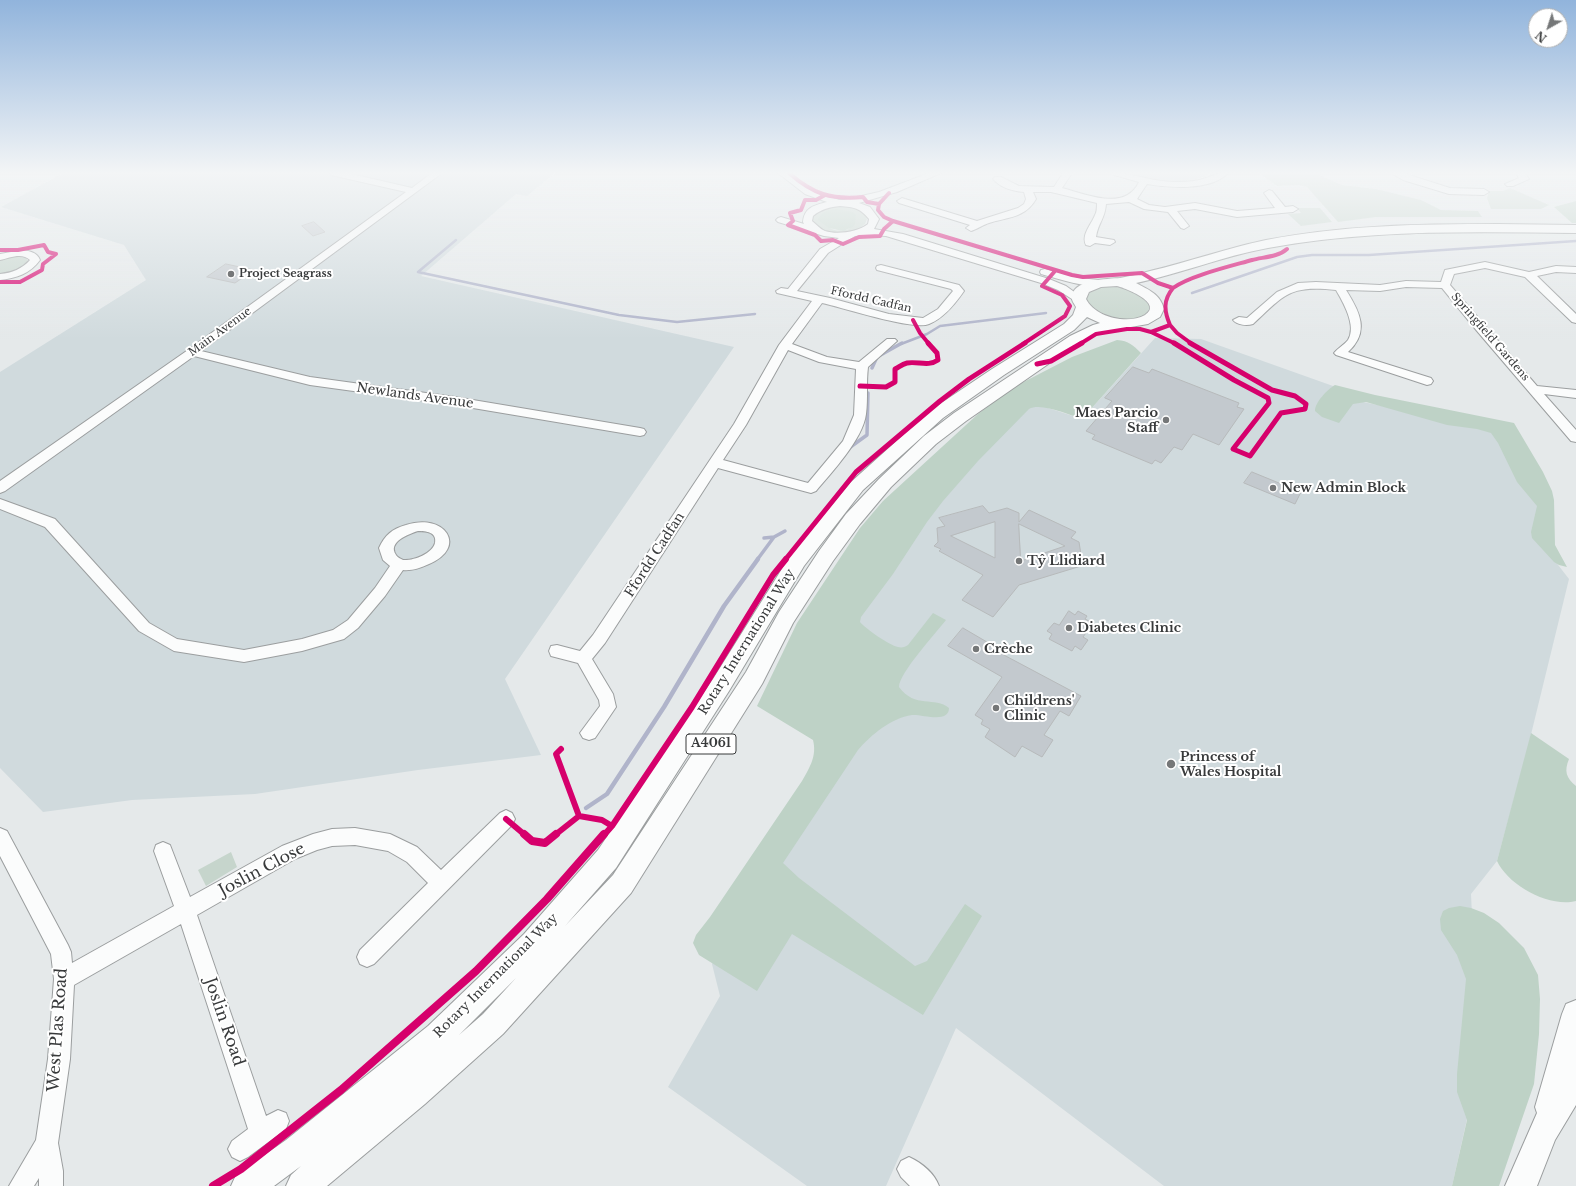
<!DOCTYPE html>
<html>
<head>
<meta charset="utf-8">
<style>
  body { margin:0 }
  #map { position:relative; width:1576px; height:1186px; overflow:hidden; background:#e5e9ea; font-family:"Libre Baskerville",serif }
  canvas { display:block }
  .north { position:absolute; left:1528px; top:8px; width:40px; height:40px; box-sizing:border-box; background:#fff; border:1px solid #afb0b1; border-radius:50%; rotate:219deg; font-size:11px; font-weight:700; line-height:16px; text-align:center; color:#383a3b }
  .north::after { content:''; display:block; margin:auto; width:14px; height:18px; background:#757778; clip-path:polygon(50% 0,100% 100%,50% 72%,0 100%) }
</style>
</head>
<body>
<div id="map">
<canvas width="1576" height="1186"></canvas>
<div class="north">N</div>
</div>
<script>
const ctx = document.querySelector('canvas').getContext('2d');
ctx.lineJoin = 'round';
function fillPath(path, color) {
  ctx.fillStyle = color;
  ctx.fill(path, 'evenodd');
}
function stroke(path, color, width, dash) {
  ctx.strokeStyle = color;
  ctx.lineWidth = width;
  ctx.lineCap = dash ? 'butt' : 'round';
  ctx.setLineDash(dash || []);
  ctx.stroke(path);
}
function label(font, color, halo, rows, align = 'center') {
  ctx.font = font + ' "Libre Baskerville",serif';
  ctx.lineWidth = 4;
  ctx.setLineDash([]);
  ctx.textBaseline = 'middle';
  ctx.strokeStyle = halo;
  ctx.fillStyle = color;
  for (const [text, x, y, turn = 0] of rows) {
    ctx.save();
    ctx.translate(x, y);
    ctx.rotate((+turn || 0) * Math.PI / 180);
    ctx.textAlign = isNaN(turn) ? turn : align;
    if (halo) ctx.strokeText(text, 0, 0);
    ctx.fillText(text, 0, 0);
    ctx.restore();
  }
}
const built = new Path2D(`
  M 63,173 L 555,173 L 527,196 L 516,194 L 421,276 L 734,347 L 505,679 L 541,755 L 418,770 L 255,794 L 132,800 L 43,812 L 0,768 L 0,372 L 146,280 L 124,245 L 1,207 Z
  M 1124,173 L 1213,173 L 1197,179 L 1173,182 L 1156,181 Z
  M 1155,338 L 1201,339 L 1333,386 L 1363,402 L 1498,430 L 1543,502 L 1538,539 L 1569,579 L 1525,759 L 1497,861 L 1471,894 L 1479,1065 L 1452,1186 L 1164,1186 L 956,1028 L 886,1186 L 807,1186 L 668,1087 L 720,996 L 712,964 L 820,761 L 853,611 L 970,457 L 1022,406 L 1039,405 L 1082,419 Z`);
const green = new Path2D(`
  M 1259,173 L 1315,173 L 1342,185 L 1376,189 L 1421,200 L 1441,210 L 1478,211 L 1482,217 L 1376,217 L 1338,222 L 1307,187 L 1299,185 L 1277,186 Z
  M 1510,188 L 1549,205 L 1541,209 L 1491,209 L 1487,198 L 1489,191 L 1503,191 Z
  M 841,206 C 851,207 863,208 867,219 L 865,224 C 853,236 824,236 813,222 L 813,216 L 820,209 ZM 856,215 L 849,229 C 842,231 832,232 827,225 Z
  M 1297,208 L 1320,208 L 1332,222 L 1301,226 L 1288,214 L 1301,213 Z
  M 16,256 L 26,258 L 28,261 L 27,264 L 19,270 L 0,276 L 0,260 Z
  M 1117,286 L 1131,289 L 1149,301 C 1154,327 1112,321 1098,313 C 1093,311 1089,304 1086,300 C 1090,285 1104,286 1117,286 Z
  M 231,852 L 237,867 L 206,886 L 198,870 Z`);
const forest = new Path2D(`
  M 1576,201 L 1576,223 L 1572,223 L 1554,207 Z
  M 836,209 L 853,212 L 856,215 L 855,224 L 853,227 L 843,231 L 829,228 L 818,220 C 821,212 828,210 836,209 Z
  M 1117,340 C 1129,341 1133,345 1141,353 L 1082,419 C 1069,415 1041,402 1029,409 L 978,461 L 943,501 L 927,522 L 893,574 L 861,617 L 860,622 C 866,629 889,645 898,647 C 902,648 905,647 908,645 L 933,613 L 946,620 C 936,633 899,673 899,687 C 915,709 935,696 949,708 C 949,724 922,714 912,715 C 891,718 871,735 858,750 L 783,863 L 799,878 L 915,966 L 927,961 L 965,904 L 982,916 L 923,1015 L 792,934 L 757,991 L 699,955 L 693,943 L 696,935 L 710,917 L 802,781 C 810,767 817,756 813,740 L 757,706 L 797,623 L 860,528 L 883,501 L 978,414 L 1010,389 L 1072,357 Z
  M 1335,385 L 1375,395 L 1514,423 L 1543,472 L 1552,491 L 1554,500 L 1555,545 L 1567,567 L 1559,565 L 1554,562 L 1532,538 L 1531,532 L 1537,506 L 1517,482 L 1498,443 L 1491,433 L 1477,429 L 1447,425 L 1366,402 L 1353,404 L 1339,423 L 1322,417 L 1315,411 C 1315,402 1328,389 1335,385 Z
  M 1531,733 L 1569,759 C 1564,771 1566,778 1576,786 L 1576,901 C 1549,908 1508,885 1497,861 Z
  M 1460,906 L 1471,908 L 1484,913 L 1499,923 L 1524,948 L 1538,975 L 1540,999 L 1539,1034 L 1534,1084 L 1499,1186 L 1452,1186 L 1467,1120 L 1457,1092 L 1457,1074 L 1466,979 L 1457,955 L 1441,930 L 1440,919 L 1443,911 L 1449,908 Z`);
const streamFar2 = new Path2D(`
  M 456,240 L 418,272 L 619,315 L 677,322 L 755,314
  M 1192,293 L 1297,257 L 1312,255 L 1369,255 L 1576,241
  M 901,344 L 927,334 L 940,326 L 1046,313`);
const streamFar1 = new Path2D(`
  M 872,368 L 877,357 L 902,343
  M 849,448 L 867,435 L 868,393
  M 764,538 L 774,537 L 785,531
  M 757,560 L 774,537`);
const stream = new Path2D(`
  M 586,808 L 607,794 L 664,707 L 724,606 L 758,559`);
const building = new Path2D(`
  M 314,222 L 325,232 L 313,236 L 302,226 Z
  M 226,264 L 254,270 L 235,283 L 207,277 Z
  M 1133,367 L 1149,373 L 1152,369 L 1239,403 L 1237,407 L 1244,409 L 1219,445 L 1193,434 L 1182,450 L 1174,447 L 1161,463 L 1155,460 L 1152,464 L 1092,439 L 1095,435 L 1086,431 L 1112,401 L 1105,398 Z
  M 1252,472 L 1301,492 L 1295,504 L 1244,483 Z
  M 983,506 L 989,513 L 1007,508 L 1019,513 L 1019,522 L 1029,510 L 1076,532 L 1071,538 L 1079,542 L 1082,561 L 1078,562 L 1081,566 L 1019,585 L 993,617 L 962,600 L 983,575 L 939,551 L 941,549 L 934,546 L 938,542 L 937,528 L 945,526 L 939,518 ZM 995,522 L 995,558 L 951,536 ZM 1019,524 L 1065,546 L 1021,561 Z
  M 1069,611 L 1075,615 L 1078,611 L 1087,616 L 1085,619 L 1093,623 L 1083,637 L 1088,640 L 1081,650 L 1075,646 L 1072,651 L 1049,639 L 1052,634 L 1047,631 L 1054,623 L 1059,625 Z
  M 963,628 L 1004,652 L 1002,654 L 1081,696 L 1069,716 L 1060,711 L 1044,735 L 1053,740 L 1042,757 L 1022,746 L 1015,757 L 985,737 L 990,729 L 981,724 L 983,720 L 975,715 L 1002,677 L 948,646 Z`);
const minor = new Path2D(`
  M 330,173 L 347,173 L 412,188 L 432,173 L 442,173 L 201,351 L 310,377 L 455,397 L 640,428 L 644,429 L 646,432 L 644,435 L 640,436 L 455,405 L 310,385 L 194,356 L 5,491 L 0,493 L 0,481 L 188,350 L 406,192 L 331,175 Z
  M 778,173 L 788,173 L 811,190 L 839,200 L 844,200 L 879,192 L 929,173 L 941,173 L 897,192 L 859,203 L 870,207 L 879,219 L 874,229 L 903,234 L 1049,279 L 1066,286 L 1084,299 L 1083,301 L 1075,301 L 1058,290 L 1041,283 L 886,236 L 868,235 L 855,236 L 828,253 L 797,291 L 830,298 L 889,314 L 923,318 L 938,309 L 953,291 L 951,289 L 877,270 L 876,268 L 877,266 L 881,265 L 959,285 L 964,291 C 955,304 944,318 929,324 C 914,331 841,307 822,303 L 792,344 L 827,357 L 859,362 L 887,339 L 895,339 L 897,341 L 868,367 C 866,383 868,398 866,414 C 863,439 832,472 816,491 L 811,493 L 718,468 L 605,643 L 592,659 L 613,694 L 616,707 L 595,738 L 589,740 L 583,738 L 580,733 L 600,706 L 599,700 L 578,663 L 551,656 L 549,651 L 551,646 L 557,645 L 580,651 L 593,635 L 734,424 L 779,345 L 812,301 L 777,293 L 776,291 L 781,288 L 788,289 L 820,249 L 839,238 L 824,236 L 778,222 L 776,220 L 778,218 L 781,217 L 804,224 L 803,222 C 804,208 814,205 827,202 L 805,194 ZM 840,206 C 854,207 860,208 869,219 L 868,224 C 858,232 837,235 825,231 C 820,229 817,225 812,221 L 813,216 C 821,209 830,207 840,206 ZM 788,350 L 819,362 L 856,369 L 854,415 L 843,441 L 808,483 L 723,460 L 746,425 Z
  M 1063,173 L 1072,173 L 1062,188 C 1086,194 1125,212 1139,182 L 1114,175 L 1113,173 C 1133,173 1153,182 1174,182 C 1182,182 1190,182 1199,180 C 1211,177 1215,173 1228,173 C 1211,191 1169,188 1147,184 L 1137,199 L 1149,205 L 1165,207 L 1195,203 L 1237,211 L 1275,208 L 1264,193 L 1269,190 L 1272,191 L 1285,207 L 1293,206 L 1298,209 L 1293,212 L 1237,217 L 1195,209 L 1177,211 L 1189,226 L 1184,229 L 1181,228 L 1168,212 L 1144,209 L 1129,202 L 1106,204 C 1105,219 1098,223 1096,237 L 1114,240 L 1115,242 L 1110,245 L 1095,243 L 1090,246 L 1086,245 C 1081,235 1091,225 1095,215 C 1097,212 1097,207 1097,203 L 1051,192 L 1033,192 L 1036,199 C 1025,218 1008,217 989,223 C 983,225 977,229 971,231 L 966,228 L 970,225 L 899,203 L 897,201 L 902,198 L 905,199 L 977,221 L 1018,208 L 1024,204 L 1026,199 L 1024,192 C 1012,191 1001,188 993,179 L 995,177 L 1001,177 L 1019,186 L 1054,187 Z
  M 1391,173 L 1403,173 L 1450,188 L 1484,189 L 1489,192 L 1484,195 L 1449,194 L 1403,180 Z
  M 1516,173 L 1525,173 L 1529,179 L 1513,186 L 1507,186 L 1505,184 L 1519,178 Z
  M 22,250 C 29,251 37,252 40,260 C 30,274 16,278 0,280 L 0,274 C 12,273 22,269 30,260 C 22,252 9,258 0,260 L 0,254 Z
  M 1485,262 L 1529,272 L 1556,266 L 1576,267 L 1576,273 L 1556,272 L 1537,276 L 1576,314 L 1576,323 L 1572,322 L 1525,277 L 1485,268 L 1454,274 L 1450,285 L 1537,386 L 1576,390 L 1576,398 L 1544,394 L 1576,430 L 1576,442 L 1571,441 L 1477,331 L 1442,288 L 1406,287 L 1380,291 L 1346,290 C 1360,312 1370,332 1348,352 L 1431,378 L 1433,381 L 1431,384 L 1427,385 L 1336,355 L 1334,353 C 1338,348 1344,345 1348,340 C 1357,326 1343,302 1336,290 C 1290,285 1285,294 1253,324 C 1247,326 1237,325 1233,320 L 1239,317 L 1247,318 L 1277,292 L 1298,283 L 1316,282 L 1380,285 L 1406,281 L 1441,282 L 1445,270 Z
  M 1045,269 L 1079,278 L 1099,280 L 1104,283 C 1096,292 1053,277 1041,274 L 1040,272 L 1041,270 Z
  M 0,499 L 55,519 L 149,623 L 177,639 L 244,650 L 302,639 L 333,630 L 348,620 L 375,588 L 390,566 L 383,560 L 379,548 C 385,535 392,529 406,525 C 444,512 469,547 429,564 C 420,568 412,571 403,570 L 385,596 L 358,628 L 344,639 L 302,651 L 244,662 L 174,651 L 139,631 L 45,527 L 0,509 ZM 418,531 C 426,531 437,532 435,543 C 432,554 413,561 403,560 C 401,559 397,557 396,555 C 387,542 409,534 418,531 Z
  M 506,810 L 512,813 L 515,819 L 512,825 L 374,964 L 367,967 L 360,964 L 357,957 L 360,950 L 428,883 L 407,862 L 388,851 L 355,845 L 332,846 L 317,850 L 295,859 L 197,915 L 266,1116 L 278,1110 L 286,1113 L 289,1121 L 286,1129 L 248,1157 L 240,1161 L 232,1157 L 228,1149 L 232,1141 L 248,1129 L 181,924 L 74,985 L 70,1059 L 58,1143 L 63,1171 L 63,1186 L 39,1186 L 39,1178 L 34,1186 L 9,1186 L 36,1140 L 48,1059 L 54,979 L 51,954 L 0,856 L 0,828 L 7,831 L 68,945 L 71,952 L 72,963 L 174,906 L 154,851 L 156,845 L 163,842 L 170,845 L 190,897 L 282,846 L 313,834 L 332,829 L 355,828 L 390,834 L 417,847 L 441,870 L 500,813 Z
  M 909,1157 C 922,1163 934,1173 939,1186 L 910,1186 L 901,1177 L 897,1169 L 901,1161 Z`);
const major = new Path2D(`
  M 1498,224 L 1576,225 L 1576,233 C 1473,232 1370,229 1268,248 C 1223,256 1180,274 1136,283 C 1149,290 1160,294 1164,309 L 1160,317 L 1148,324 L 1102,332 L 1080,342 L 966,421 L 936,444 L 891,487 L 860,524 L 833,561 L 793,623 L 762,684 L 631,893 L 503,1034 L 425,1104 L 327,1186 L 286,1186 L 291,1175 L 301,1166 L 274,1186 L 231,1186 L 236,1175 L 286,1140 L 428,1026 L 524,934 L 598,850 L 713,679 L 790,556 L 851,482 L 931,410 L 992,369 L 1064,324 L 1073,315 L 1076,307 C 1075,305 1072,301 1072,299 C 1070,279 1109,279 1120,278 C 1130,276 1140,274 1150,271 C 1189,262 1227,248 1266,240 C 1343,225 1420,224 1498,224 ZM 1117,286 C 1125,288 1164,303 1145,315 C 1127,325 1095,317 1086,299 L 1089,292 L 1101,287 ZM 1087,317 L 1100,323 L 1093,325 L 1070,336 L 954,413 L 924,436 L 879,479 L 846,514 L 819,551 L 779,612 L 746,672 L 613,875 L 565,926 L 616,868 L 729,691 L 804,566 L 863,490 L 943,418 L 1004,375 L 1074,330 ZM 516,978 L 483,1014 L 459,1035 Z
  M 1576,1000 L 1576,1105 L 1555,1140 L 1537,1186 L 1505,1186 L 1537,1113 L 1535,1107 L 1562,1014 L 1566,1004 Z`);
const cyclewayFar3 = new Path2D(`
  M 789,173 C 813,194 831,200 863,197 L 867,202 L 879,204
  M 889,193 L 879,204 L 878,210 L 884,217 L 893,221 L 1072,275 L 1083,277 L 1142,273 L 1158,283 L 1173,288 C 1163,300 1164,311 1170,325 L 1151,332 L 1140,329 L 1127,329 L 1096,334 L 1080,344
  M 825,195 L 816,200 L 805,200 L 801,210 L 790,213 L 793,221 L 788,225 L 815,235 L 821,241 L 833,240 L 843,244 L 859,237 L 880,236 L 884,229 L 893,221
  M 0,250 L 18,250 L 44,245 L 48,252 L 56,254 L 43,264 L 42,270 L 20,282 L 0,282
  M 1173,288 C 1189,276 1231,266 1252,260 C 1263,257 1278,257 1287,249
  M 913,320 L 920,333 L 929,344
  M 1170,325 L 1177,333 L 1192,344
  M 1151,332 L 1176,344
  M 1023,344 L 1065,316 L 1070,306 L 1062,295 L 1042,286 L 1055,271`);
const cyclewayFar2 = new Path2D(`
  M 1174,343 L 1234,380 L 1268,398 L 1269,403 L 1233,449 L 1250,456 L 1281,413 L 1305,409 L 1306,404 L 1295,396 L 1272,390 L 1190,343
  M 1037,364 L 1051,361 L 1082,343
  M 860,386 L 886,387 L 895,382 L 895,369 C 899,367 902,364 907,363 C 918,361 928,367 938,360 L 937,353 L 928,343
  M 785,560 L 856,472 L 940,401 L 969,379 L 1025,343`);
const cyclewayFar1 = new Path2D(`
  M 561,749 L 556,754 L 579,816
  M 506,819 L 525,835
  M 555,835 L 579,816 L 602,820 L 612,826
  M 604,835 L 612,826 L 692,707 L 773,575 L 786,559`);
const cycleway = new Path2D(`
  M 524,834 L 532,841 L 545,843 L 556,834
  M 213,1186 L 241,1169 L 341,1090 L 476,971 L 547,899 L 604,834`);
const markers = [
  [231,274,4,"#757778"],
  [1166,420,4,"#757778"],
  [1273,488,4,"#757778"],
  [1019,561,4,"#757778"],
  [1069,628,4,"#757778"],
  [976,649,4,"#757778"],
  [996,708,4,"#757778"],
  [1171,764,5,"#757778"]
];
const farPoinames = [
  ["Project Seagrass",239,274]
];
const farStreetnames = [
  ["Ffordd Cadfan",871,300,13],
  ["Main Avenue",220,332,-36],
  ["Springfield Gardens",1490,337,49]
];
const shields = [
  [711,744,50]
];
const shieldNames = [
  ["A4061",711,744]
];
const streetNames = [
  ["Newlands Avenue",415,396,8],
  ["Ffordd Cadfan",655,555,-57],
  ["Rotary International Way",747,642,-58],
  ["Rotary International Way",496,976,-45]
];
const poiNames = [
  ["Maes Parcio",1158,413,"right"],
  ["Staff",1158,428,"right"],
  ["New Admin Block",1281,488],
  ["Tŷ Llidiard",1027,561],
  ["Diabetes Clinic",1077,628],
  ["Crèche",984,649],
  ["Childrens'",1004,701],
  ["Clinic",1004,716],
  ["Princess of",1180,757],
  ["Wales Hospital",1180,772]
];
const nearStreetnames = [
  ["Joslin Close",262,870,-28],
  ["Joslin Road",224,1022,71],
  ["West Plas Road",58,1030,-86]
];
fillPath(built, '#d0dadd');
fillPath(green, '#c6d5cc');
fillPath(forest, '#bed2c6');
stroke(streamFar2, '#b0b4ca', 2.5);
stroke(streamFar1, '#b0b4ca', 3.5);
stroke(stream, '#b0b4ca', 4.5);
fillPath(building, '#c3c9ce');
stroke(building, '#b7babb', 1);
stroke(minor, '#9b9e9f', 2);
stroke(major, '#9b9e9f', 2);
fillPath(minor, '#fbfcfc');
fillPath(major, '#fbfcfc');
stroke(cyclewayFar3, '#d6006c', 4);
stroke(cyclewayFar2, '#d6006c', 5);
stroke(cyclewayFar1, '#d6006c', 6);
stroke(cycleway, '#d6006c', 8);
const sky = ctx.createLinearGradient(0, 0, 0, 339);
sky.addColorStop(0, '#91b4dc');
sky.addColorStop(0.51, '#f3f5f6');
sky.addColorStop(1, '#f3f5f600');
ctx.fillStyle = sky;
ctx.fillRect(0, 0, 1576, 339);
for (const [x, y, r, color] of markers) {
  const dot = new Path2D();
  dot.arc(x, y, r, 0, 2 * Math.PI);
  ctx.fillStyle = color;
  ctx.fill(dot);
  stroke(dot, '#fff', 1.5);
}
label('bold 11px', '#383a3b', '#fff', farPoinames, 'left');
label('11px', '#383a3b', '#fff', farStreetnames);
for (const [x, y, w] of shields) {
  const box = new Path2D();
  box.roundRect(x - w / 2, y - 10, w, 20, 3);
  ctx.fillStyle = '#fff';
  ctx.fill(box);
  stroke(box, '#383a3b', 1);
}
label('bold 12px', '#383a3b', null, shieldNames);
label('13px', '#383a3b', '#fff', streetNames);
label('bold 13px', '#383a3b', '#fff', poiNames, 'left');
label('16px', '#383a3b', '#fff', nearStreetnames);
</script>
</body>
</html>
